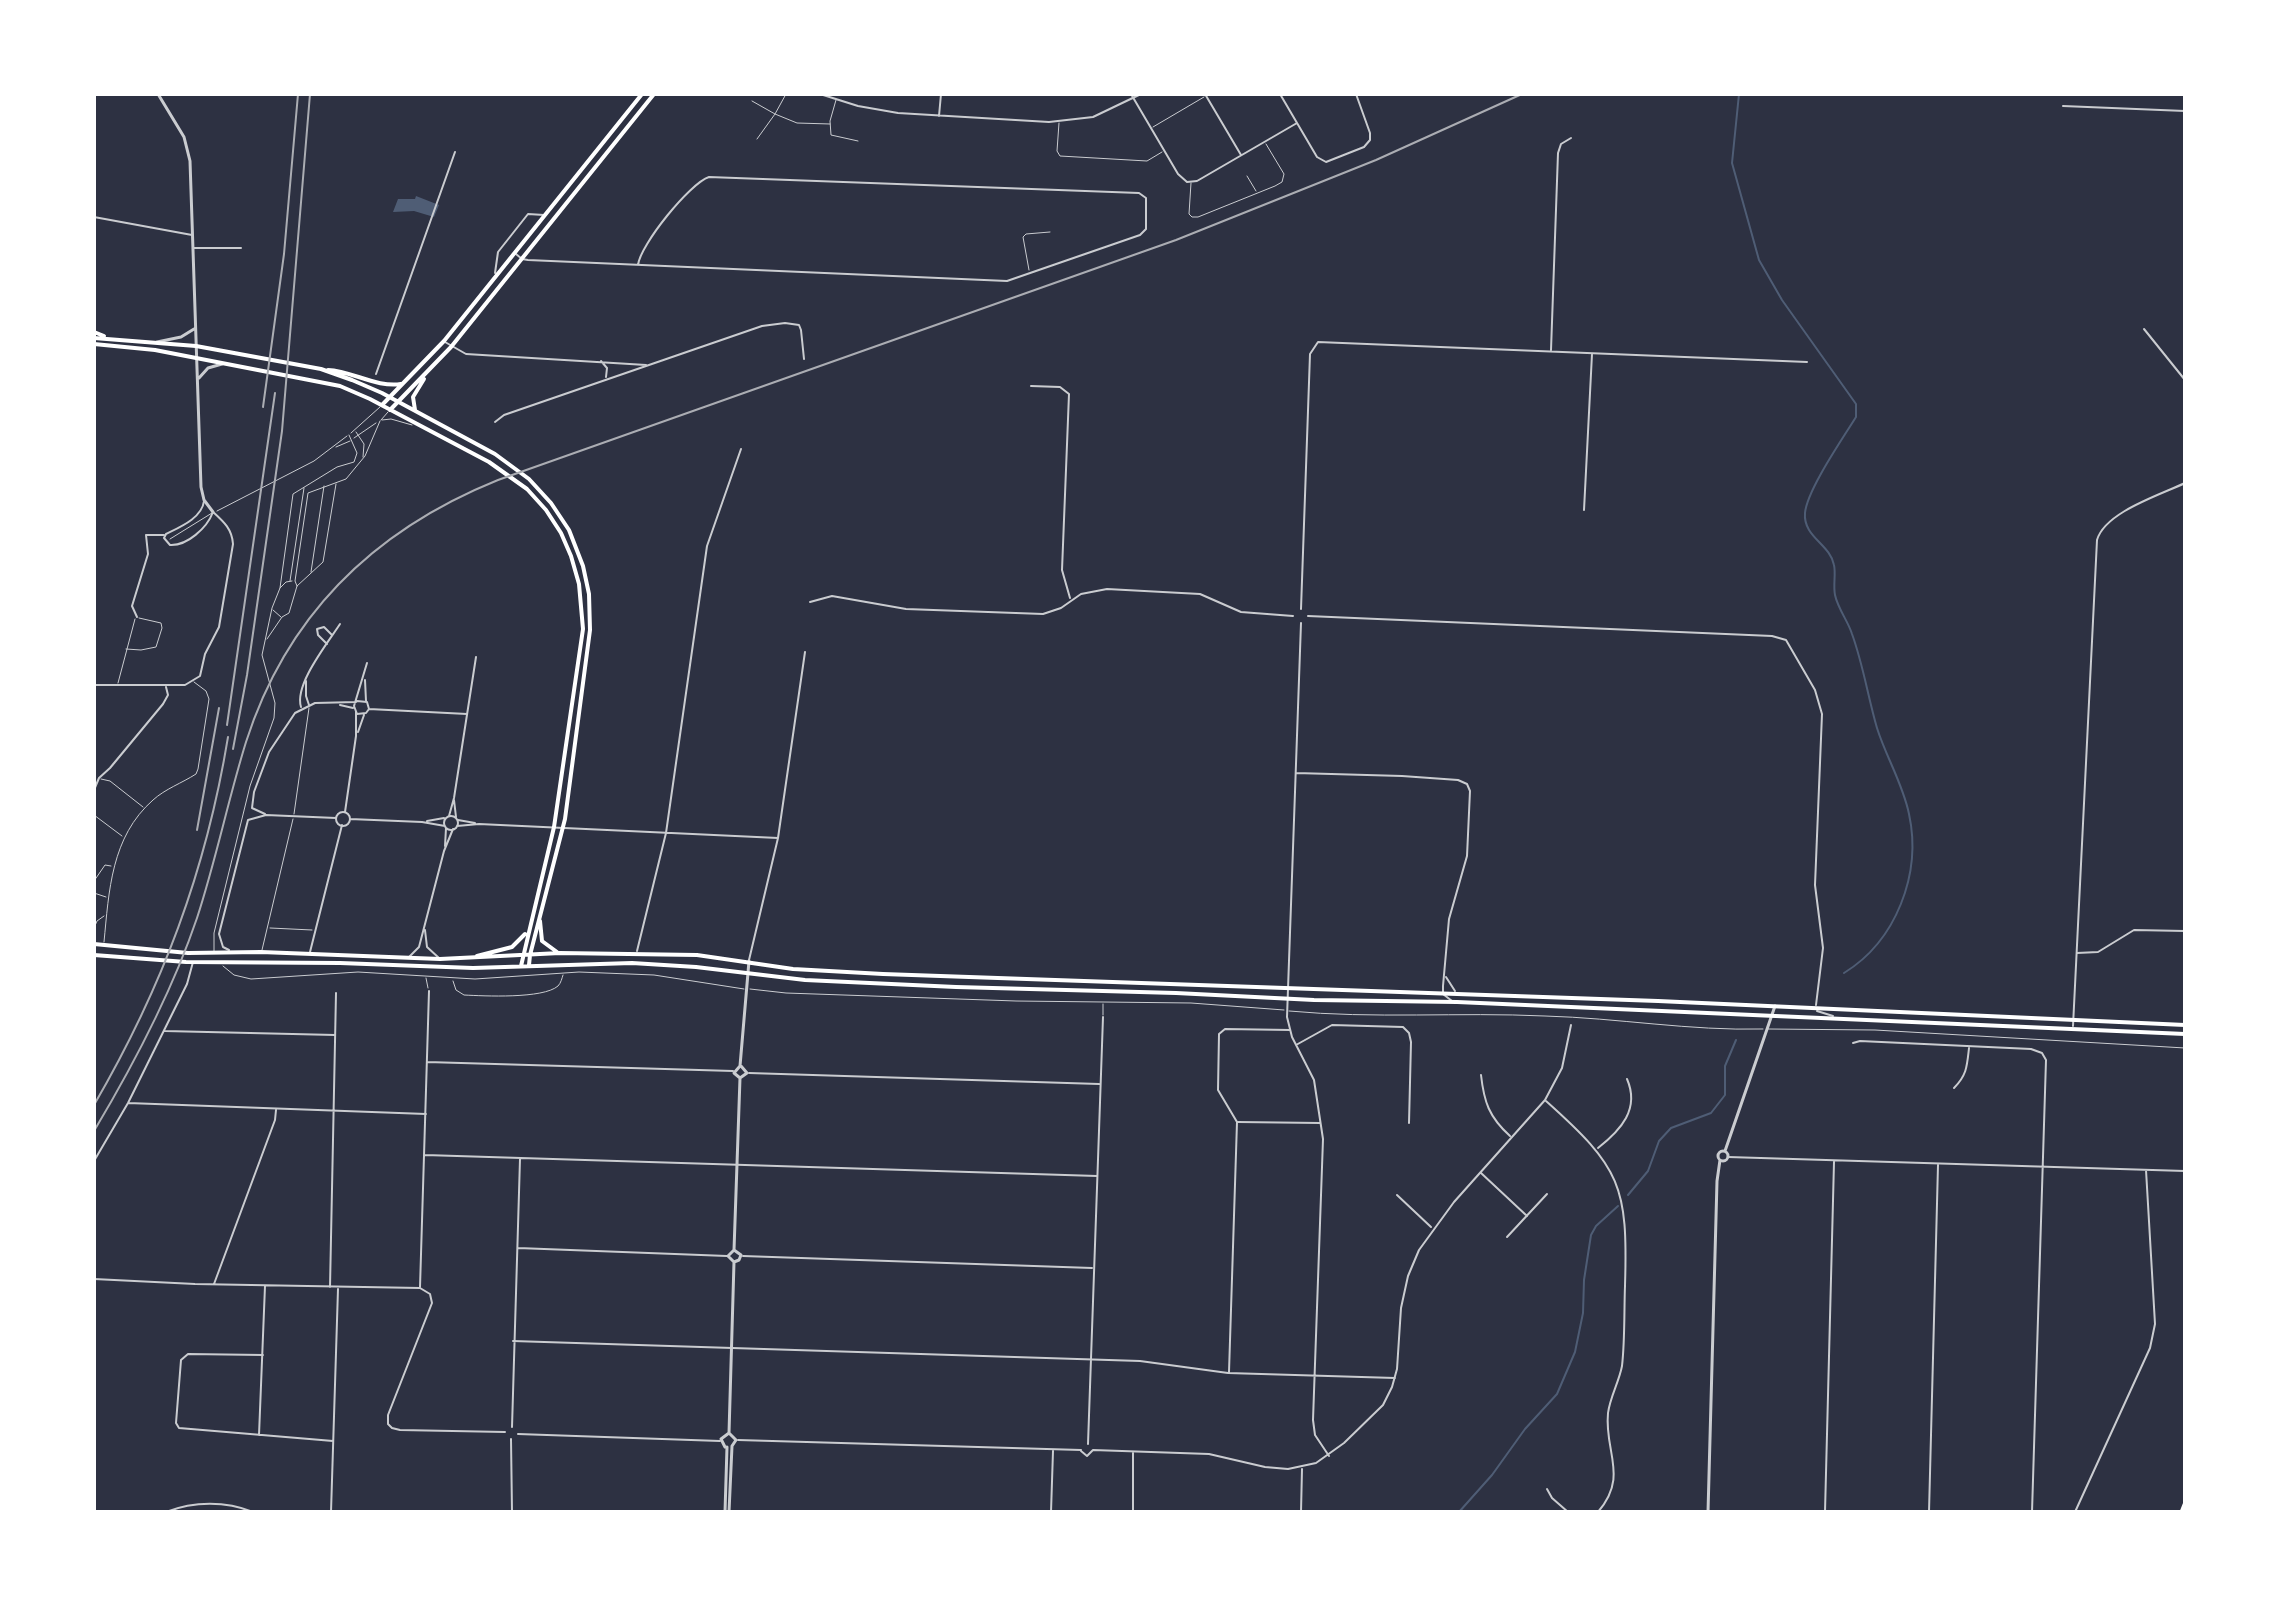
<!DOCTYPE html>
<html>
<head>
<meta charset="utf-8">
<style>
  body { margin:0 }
  #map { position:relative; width:2279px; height:1606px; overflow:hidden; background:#2d3142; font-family:"Zilla Slab",serif }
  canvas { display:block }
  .frame { position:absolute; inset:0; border:96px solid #fff; pointer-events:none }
</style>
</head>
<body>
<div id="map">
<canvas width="2279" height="1606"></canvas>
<div class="frame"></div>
</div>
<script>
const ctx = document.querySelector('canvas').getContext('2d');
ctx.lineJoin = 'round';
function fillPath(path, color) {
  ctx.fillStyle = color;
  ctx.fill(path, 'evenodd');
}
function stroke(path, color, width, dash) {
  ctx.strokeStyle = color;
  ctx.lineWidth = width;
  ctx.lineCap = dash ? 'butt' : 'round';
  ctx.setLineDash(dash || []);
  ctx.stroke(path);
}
const water = new Path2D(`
  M 416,196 L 439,205 L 434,217 L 414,211 L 393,212 L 398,199 L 415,199 Z`);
const stream = new Path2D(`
  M 1739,94 L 1732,163 L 1759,260 L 1782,300 L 1856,404 L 1856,417 C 1843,438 1807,490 1805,513 C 1803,537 1830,544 1834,565 C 1836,574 1833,585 1835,595 C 1838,609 1848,621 1852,634 C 1863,664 1868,697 1877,728 C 1886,757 1903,784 1909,814 C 1922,874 1896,941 1844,973
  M 1628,1195 L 1648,1171 L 1659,1141 L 1671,1128 L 1711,1113 L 1725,1095 L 1725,1066 L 1736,1040
  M 1459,1512 L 1492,1475 L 1525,1429 L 1557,1394 L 1575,1352 L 1583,1313 L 1584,1280 L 1591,1235 L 1596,1226 L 1618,1206`);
const service = new Path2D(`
  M 786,94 L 775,114 L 797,123 L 830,124
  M 836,100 L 830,121 L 831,135 L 858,141
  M 752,101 L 775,114 L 757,139
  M 1059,123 L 1057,151 L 1060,156 L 1147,161 L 1162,152
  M 1153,127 L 1204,97
  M 1247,176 L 1256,191
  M 1191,183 L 1189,214 L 1192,217 L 1198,217 L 1275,186 L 1282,182 L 1284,174 L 1266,144
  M 1029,270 L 1023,237 L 1026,234 L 1050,232
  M 381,420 L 388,412
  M 382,420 L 391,419 L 412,425
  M 356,432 L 364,444 L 363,457
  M 351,433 L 380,407
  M 354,438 L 376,423
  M 336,447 L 350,441
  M 217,511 L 314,461 L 347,436
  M 170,539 L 212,513
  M 311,572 L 324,486
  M 290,581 L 304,488
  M 297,586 L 295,581 L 308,493 L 346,479 L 365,456 L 380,421
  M 280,588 L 286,582 L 292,581
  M 273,610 L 281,617
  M 267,639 L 282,617 L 289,613 L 297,586 L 323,562 L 336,484
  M 126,649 L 141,650 L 156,647 L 162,628 L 161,623 L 139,618
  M 118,683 L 135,619
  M 101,779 L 110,781 L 143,807
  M 294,814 L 309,708
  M 94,815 L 122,836
  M 94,881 L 105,865 L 111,866
  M 94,893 L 106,897
  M 94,928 L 97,921 L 104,916
  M 270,928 L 312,930
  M 104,942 C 109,891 111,837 153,800 C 165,789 182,783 196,774 L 198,769 L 209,699 L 206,691 L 194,682
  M 262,950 L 293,819
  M 214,952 L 214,933 L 250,786 L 274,718 L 275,703 L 262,655 L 272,608 L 280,588 L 293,494 L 337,467 L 354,462 L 357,453 L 349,435
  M 223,966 L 234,975 L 251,979 L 358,972 L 475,979 L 579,972 L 654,975 L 744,989
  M 426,978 L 428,988
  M 453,981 L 456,990 L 464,995 C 484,996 543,999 558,986 C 561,983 562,978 563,975
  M 750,989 L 786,993 L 1016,1001 L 1191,1003 L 1284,1010
  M 1289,1011 C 1374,1019 1459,1012 1545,1016 C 1618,1018 1690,1031 1763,1029
  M 1103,1015 L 1103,1004
  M 1768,1029 L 1875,1030 L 2185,1048`);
const pedestrian = new Path2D(`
  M 376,374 L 455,152
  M 137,617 L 132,606 L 148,554 L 146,535 L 164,535`);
const minor = new Path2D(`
  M 820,94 L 858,106 L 898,113 L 1049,122 L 1093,117 L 1141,94
  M 1131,94 L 1178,174 L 1187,182 L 1197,181 L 1297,123
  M 1205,94 L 1241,155
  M 1280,94 L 1317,157 L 1326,162 L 1364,147 L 1370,140 L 1370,133 L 1356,94
  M 2063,106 L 2185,111
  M 939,116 L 941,94
  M 94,217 L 192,235
  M 194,248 L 241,248
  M 516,254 L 522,259 L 528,260 L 1007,281 L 1140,235 L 1146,229 L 1146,198 L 1139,193 L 709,177 C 690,183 640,245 638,265
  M 495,273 L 498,252 L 528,214 L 544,215
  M 2144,329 L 2185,380
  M 445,342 L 466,354 L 646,365
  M 1551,350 L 1558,153 L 1561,144 L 1571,138
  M 601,361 L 607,368 L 606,377
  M 1031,386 L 1060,387 L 1069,394 L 1062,570 L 1070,598
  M 495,422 L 504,415 L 762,326 L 785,323 L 799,325 L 801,330 L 804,359
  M 1584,510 L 1592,354
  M 810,602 L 832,596 L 906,609 L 1043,614 L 1061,608 L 1081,594 L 1107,589 L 1200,594 L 1241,612 L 1293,616
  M 1301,609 L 1310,354 L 1318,342 L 1807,362
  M 1308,616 L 1772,636 L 1786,640 L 1815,690 L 1822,714 L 1815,885 L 1823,948 L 1816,1005
  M 1301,623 L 1287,1017 L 1292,1037 L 1314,1080 L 1323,1139 L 1313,1420 L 1315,1435 L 1329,1456
  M 327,644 L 318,635 L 317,629 L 324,627 L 332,635
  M 365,680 L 366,701
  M 306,681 L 306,696 L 309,705
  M 94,685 L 185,685 L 200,676 L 205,654 L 219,627 L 233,544 C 232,529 224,522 213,512 C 207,528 187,546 170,545 L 164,538 L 166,534 C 180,527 202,518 204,501
  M 357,701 L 367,702 L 369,709 L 366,713 L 357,714 L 354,706 L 367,663
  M 340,705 L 353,708
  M 301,707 C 294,685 327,644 340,624
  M 369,709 L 467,714
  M 358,732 L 364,715
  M 1296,773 L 1402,776 L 1458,780 L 1467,784 L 1470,791 L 1467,856 L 1449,919 L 1443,986 L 1443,994 L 1452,1001
  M 94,790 L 99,778 L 110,768 L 163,704 L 168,695 L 166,687
  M 454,800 L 456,817
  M 345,812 L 356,736 L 356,712
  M336 819a7 7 0 1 1 14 0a7 7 0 1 1-14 0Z
  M 265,814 L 252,808 L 254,792 L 269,752 L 295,713 L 315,703 L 356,702
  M 449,816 L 454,798 L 476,657
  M444 823a7 7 0 1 1 14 0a7 7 0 1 1-14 0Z
  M 350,819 L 422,822 L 445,826
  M 458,820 L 475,823
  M 427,821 L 444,818
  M 457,826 L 479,824 L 778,838
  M 445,846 L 446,828
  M 425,930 L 427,947 L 439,958
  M 229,950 L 223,947 L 219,934 L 248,820 L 266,815 L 336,818
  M 637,951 L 666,833 L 707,546 L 741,449
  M 310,952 L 342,825
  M 2077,953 L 2098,952 L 2134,930 L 2185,931
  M 409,957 L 419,947 L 444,851 L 453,829
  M 749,960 L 778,838 L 805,652
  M 1446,977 L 1455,991
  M 1817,1011 L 1833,1016
  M 2073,1026 L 2097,540 C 2105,512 2160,495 2185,483
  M 165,1031 L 335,1035
  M 1853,1043 L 1860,1041 L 2031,1049 L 2042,1053 L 2046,1060 L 2032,1512
  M 1296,1045 L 1332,1025 L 1403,1027 L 1409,1033 L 1411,1042 L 1409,1123
  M 427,1062 L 733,1071
  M 749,1073 L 1099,1084
  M 1481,1075 C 1484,1102 1489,1117 1510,1136
  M 1954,1088 C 1967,1075 1967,1066 1969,1048
  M 1546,1101 C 1621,1168 1628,1186 1625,1286 C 1624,1312 1625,1340 1622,1366 C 1619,1382 1610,1397 1608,1413 C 1604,1452 1629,1476 1598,1512
  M 128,1103 L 426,1114
  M 1238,1122 L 1320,1123
  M 1598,1148 C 1621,1130 1640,1109 1627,1079
  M 425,1155 L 1097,1176
  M 1728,1157 L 2185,1171
  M 94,1161 L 128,1103 L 187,984 L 193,962
  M 1481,1173 L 1527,1216
  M 1397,1195 L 1431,1227
  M 1507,1237 L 1547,1194
  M 518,1248 L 727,1256
  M 743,1256 L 1092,1268
  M 94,1279 L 195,1284 L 420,1288
  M 214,1284 L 275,1120 L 276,1110
  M 330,1287 L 336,993
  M 420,1287 L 429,991
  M 420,1288 L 430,1294 L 432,1303 L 388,1415 L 388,1424 L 392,1428 L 400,1430 L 505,1432
  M 513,1341 L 1140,1361 L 1228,1373 L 1395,1378
  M 263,1355 L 188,1354 L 181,1360 L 176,1423 L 179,1428 L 333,1441
  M 1229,1372 L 1237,1122 L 1218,1090 L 1219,1034 L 1225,1029 L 1290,1030
  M 512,1427 L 520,1159
  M 518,1434 L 720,1441
  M 259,1435 L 265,1286
  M 511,1439 L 512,1512
  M 738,1440 L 1081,1450
  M 1088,1444 L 1103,1017
  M 1093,1450 L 1209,1454 L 1265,1467 L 1288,1469 L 1316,1463 L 1344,1443 L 1383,1405 L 1392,1387 L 1397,1369 L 1401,1308 L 1408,1276 L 1419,1250 L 1454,1202 L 1545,1100 L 1562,1068 L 1571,1025
  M 1081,1451 L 1087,1456 L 1093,1450
  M 1547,1489 L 1552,1498 L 1568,1512
  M 166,1512 C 194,1501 226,1501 253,1512
  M 331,1512 L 338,1289
  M 1051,1512 L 1053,1451
  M 1133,1512 L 1133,1453
  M 1301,1512 L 1302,1469
  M 1825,1512 L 1834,1162
  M 1929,1512 L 1938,1165
  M 2075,1512 L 2150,1348 L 2155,1324 L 2146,1170`);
const tertiary = new Path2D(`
  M 158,94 L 184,137 L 190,161 L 201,487 L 204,500 L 213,512
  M 157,342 L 181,337 L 194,329
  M 199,378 L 208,368 L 222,364
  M 740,1066 L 749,961
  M 740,1066 L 734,1073 L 740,1078
  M 740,1078 L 747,1073 L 741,1066
  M 1725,1151 L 1775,1006
  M1718 1156a5 5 0 1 1 10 0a5 5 0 1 1-10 0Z
  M 734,1250 L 740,1078
  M 734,1262 L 739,1260 L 741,1255 L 734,1250
  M 734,1262 L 728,1256 L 734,1250
  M 729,1433 L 734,1262
  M 729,1433 L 736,1440 L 732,1446 L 729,1512
  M 725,1447 L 721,1439 L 729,1433
  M 725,1512 L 727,1447
  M 1708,1512 L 1717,1181 L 1720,1160`);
const secondary = new Path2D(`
  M 2181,1512 L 2185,1502`);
const primary = new Path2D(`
  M 94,332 L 104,336
  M 94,338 L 196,346 L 321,369 L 352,380 L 382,393 L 495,454 L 529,479 L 551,503 L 569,530 L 583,566 L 589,594 L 590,630 L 565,819 L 530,955 L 529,965
  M 94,344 L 155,350 L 340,386 L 370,399 L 489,462 L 527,489 L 546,510 L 561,533 L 571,556 L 579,584 L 583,629 L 554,827 L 521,966
  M 328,370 C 352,371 377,388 401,384
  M 382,405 L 444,341 L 642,94
  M 390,410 L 451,347 L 654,94
  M 415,410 L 413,397 L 424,379
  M 540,921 L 542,941 L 557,952
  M 94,944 L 188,953 L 261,952 L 440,959 L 560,953 L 697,955 L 793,969 L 883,974 L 1658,1001 L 2185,1025
  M 94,955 L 186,962 L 340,963 L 473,968 L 632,963 L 696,967 L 805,980 L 956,987 L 1176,993 L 1314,1000 L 1457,1002 L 2185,1034
  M 477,956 L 512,947 L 525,934`);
const rail = new Path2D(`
  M 263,407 L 284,254 L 298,94
  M 227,725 L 275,393
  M 233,749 L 247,675 L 282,431 L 310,94
  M 197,830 L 219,708
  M 94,1105 C 162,988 206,871 228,737
  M 94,1131 C 134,1064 172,992 197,918 C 216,860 228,800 246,742 C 287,614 374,530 498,480 L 1176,240 L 1376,160 L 1522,94`);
fillPath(water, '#4f5d75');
stroke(stream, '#4f5d75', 2);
stroke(service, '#caccd0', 1);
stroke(pedestrian, '#caccd0', 2);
stroke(minor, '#caccd0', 2);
stroke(tertiary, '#caccd0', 3);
stroke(secondary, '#fff', 3);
stroke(primary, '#fff', 4);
stroke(rail, '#abadb3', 2);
</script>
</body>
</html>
